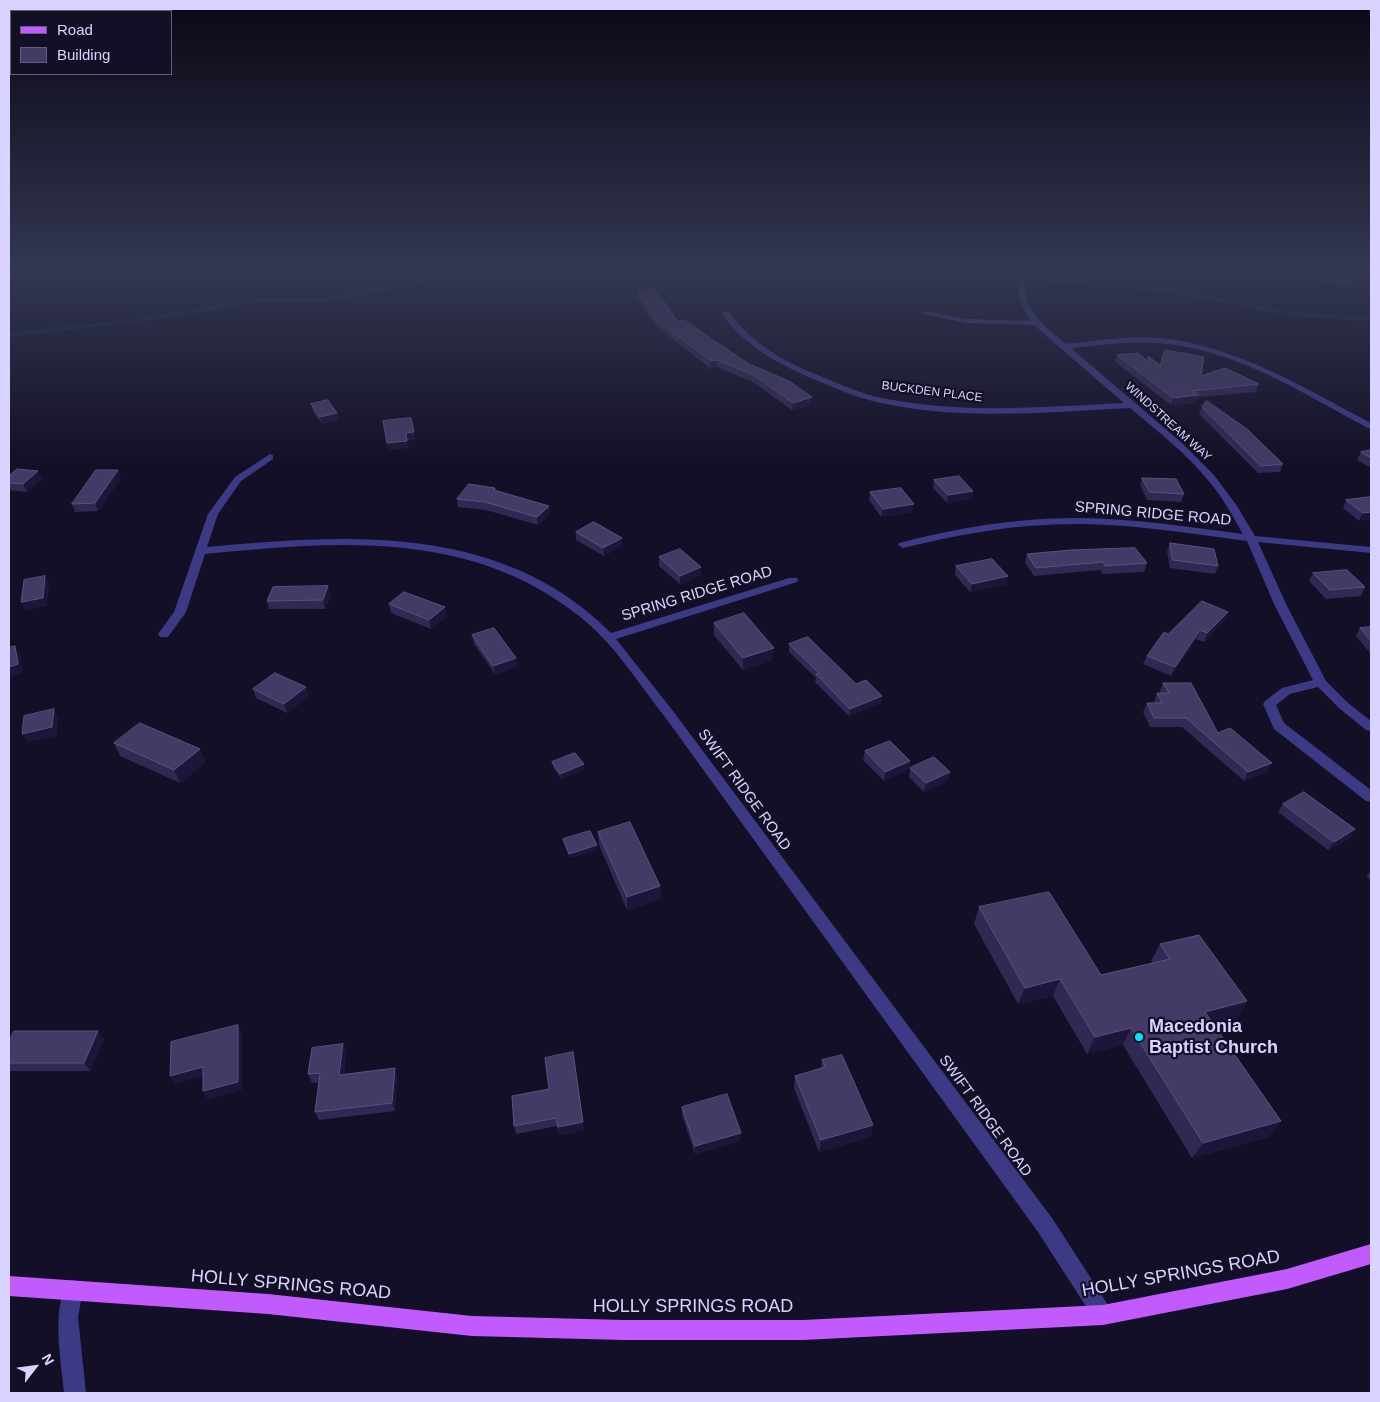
<!DOCTYPE html>
<html>
<head>
<meta charset="utf-8">
<style>
  body { margin:0 }
  #map { position:relative; width:1380px; height:1402px; overflow:hidden; background:#130f26; font-family:Arial,sans-serif }
  canvas { display:block }
  .frame { position:absolute; inset:0; border:10px solid #d9d4ff; pointer-events:none }
  .legend { position:absolute; left:10px; top:10px; width:162px; height:65px; box-sizing:border-box; background:#130f26; border:1px solid #625e7d; margin:0; padding:6px 9px; list-style:none; font-size:15px; color:#d9d4ff }
  .legend li { display:flex; align-items:center; gap:10px; height:25px }
  .legend b { width:25px; border:1px solid #625e7d }
  .north { position:absolute; left:10px; top:1342px; width:50px; height:50px; -webkit-text-stroke:4px #130f26; paint-order:stroke; rotate:60deg; font-size:14px; font-weight:700; line-height:20px; text-align:center; color:#d9d4ff }
  .north::after { content:''; display:block; margin:auto; width:18px; height:22px; background:#d9d4ff; clip-path:polygon(50% 0,100% 100%,50% 72%,0 100%) }
</style>
</head>
<body>
<div id="map">
<canvas width="1380" height="1402"></canvas>
<div class="frame"></div>
<ul class="legend">
<li><b style="height:6px;background:#c25bff"></b>Road</li>
<li><b style="height:14px;background:#433a66"></b>Building</li>
</ul>
<div class="north">N</div>
</div>
<script>
const ctx = document.querySelector('canvas').getContext('2d');
ctx.lineJoin = 'round';
function fillPath(path, color) {
  ctx.fillStyle = color;
  ctx.fill(path, 'evenodd');
}
function stroke(path, color, width, dash) {
  ctx.strokeStyle = color;
  ctx.lineWidth = width;
  ctx.lineCap = dash ? 'butt' : 'round';
  ctx.setLineDash(dash || []);
  ctx.stroke(path);
}
function label(font, color, halo, rows, align = 'center') {
  ctx.font = font + ' Arial,sans-serif';
  ctx.lineWidth = 4.5;
  ctx.setLineDash([]);
  ctx.textBaseline = 'middle';
  ctx.strokeStyle = halo;
  ctx.fillStyle = color;
  for (const [text, x, y, turn = 0] of rows) {
    ctx.save();
    ctx.translate(x, y);
    ctx.rotate((+turn || 0) * Math.PI / 180);
    ctx.textAlign = isNaN(turn) ? turn : align;
    if (halo) ctx.strokeText(text, 0, 0);
    ctx.fillText(text, 0, 0);
    ctx.restore();
  }
}
const water = new Path2D(`
  M 725,272 L 901,272 L 882,275 Z`);
const stream = new Path2D(`
  M 1002,272 L 1015,276
  M 1040,283 C 1128,278 1199,297 1284,312 C 1312,317 1342,317 1371,319
  M 9,335 L 139,320 L 261,300 L 331,299 L 433,279 L 484,272`);
const minor = new Path2D(`
  M 1022,272 L 1028,272 C 1015,304 1044,326 1066,344 C 1097,341 1129,335 1161,338 C 1237,346 1304,388 1371,423 L 1371,429 L 1368,428 C 1302,393 1234,348 1158,343 C 1129,341 1100,345 1071,348 L 1183,444 L 1214,475 L 1237,506 L 1255,536 L 1371,547 L 1371,553 L 1258,542 L 1286,604 L 1326,681 L 1348,703 L 1371,721 L 1371,731 L 1366,730 L 1340,709 L 1318,687 L 1290,694 L 1276,705 L 1284,723 L 1371,790 L 1371,802 L 1366,801 L 1274,729 L 1263,704 L 1265,701 L 1282,688 L 1313,680 L 1274,604 L 1247,541 C 1193,534 1138,525 1084,524 C 1022,523 963,533 903,548 L 898,545 L 899,543 C 960,527 1021,517 1084,518 C 1137,519 1190,527 1243,534 C 1232,515 1222,496 1207,479 C 1185,452 1156,430 1130,408 C 1045,412 953,422 869,400 C 850,395 833,387 816,380 C 779,365 745,346 721,313 L 728,311 C 751,343 784,362 820,376 C 837,383 855,391 873,396 C 955,415 1042,407 1124,403 L 1034,325 L 966,323 L 921,313 L 925,311 L 966,319 L 1031,321 C 1021,305 1014,290 1022,272 Z
  M 1366,272 L 1371,272 L 1371,274 L 1367,273 Z
  M 270,454 L 273,455 L 273,459 L 241,481 L 218,514 L 207,547 C 348,534 502,523 611,633 L 789,578 L 797,578 L 798,580 L 797,582 L 616,639 L 673,711 L 1052,1218 L 1110,1308 L 1113,1315 L 1110,1322 L 1103,1325 L 1096,1322 L 1038,1232 L 665,717 C 638,683 614,643 579,616 C 471,529 334,541 205,554 L 186,612 L 168,637 L 160,637 L 158,634 L 174,612 L 208,514 L 235,477 Z
  M 73,1280 L 80,1283 L 83,1290 L 78,1317 L 86,1393 L 64,1393 C 61,1357 52,1317 66,1283 Z`);
const major = new Path2D(`
  M 1371,1244 L 1371,1264 L 1287,1289 L 1103,1325 L 803,1340 L 624,1340 L 472,1336 L 268,1314 L 9,1296 L 9,1276 L 268,1294 L 472,1316 L 624,1320 L 803,1320 L 1103,1305 L 1287,1269 Z`);
const wall = new Path2D(`
  M 1262,272 L 1356,272 L 1355,281 L 1352,287 Z
  M 638,292 L 678,322 L 749,364 L 811,405 L 792,410 L 753,382 L 717,367 L 711,369 L 657,327 L 638,299 Z
  M 1176,354 L 1201,376 L 1259,384 L 1256,392 L 1198,397 L 1196,403 L 1171,405 L 1115,362 L 1117,355 L 1146,360 L 1148,356 L 1160,365 Z
  M 311,404 L 339,420 L 322,424 L 313,412 Z
  M 1202,407 L 1283,464 L 1280,472 L 1258,473 L 1199,414 Z
  M 1371,450 L 1371,468 L 1357,460 L 1361,452 Z
  M 118,470 L 121,478 L 98,511 L 75,512 L 72,504 Z
  M 9,476 L 42,479 L 27,492 L 9,490 Z
  M 1142,478 L 1184,494 L 1181,502 L 1147,500 L 1140,485 Z
  M 934,480 L 973,491 L 971,499 L 947,503 L 933,488 Z
  M 495,488 L 496,491 L 549,506 L 550,514 L 538,525 L 486,510 L 458,507 L 457,499 Z
  M 870,492 L 912,512 L 881,517 L 869,500 Z
  M 1371,497 L 1359,521 L 1343,508 L 1346,500 Z
  M 576,532 L 622,546 L 604,556 L 576,540 Z
  M 1170,543 L 1218,566 L 1215,574 L 1170,568 L 1167,551 Z
  M 1027,554 L 1147,563 L 1144,572 L 1103,574 L 1100,570 L 1034,576 L 1025,563 Z
  M 659,557 L 701,575 L 680,584 L 659,566 Z
  M 956,566 L 1008,576 L 1006,584 L 970,592 L 955,575 Z
  M 1313,573 L 1365,587 L 1361,596 L 1326,599 L 1309,581 Z
  M 331,594 L 325,609 L 269,609 L 267,601 Z
  M 389,604 L 445,607 L 447,616 L 431,629 L 391,613 Z
  M 1225,620 L 1204,642 L 1196,639 L 1171,676 L 1143,664 L 1147,656 L 1168,634 Z
  M 714,623 L 773,660 L 743,670 L 714,635 Z
  M 1371,627 L 1371,654 L 1356,636 L 1360,628 Z
  M 472,635 L 516,658 L 517,667 L 495,674 L 474,644 Z
  M 789,644 L 856,684 L 882,696 L 881,703 L 849,716 L 815,682 L 816,678 L 789,652 Z
  M 1163,683 L 1218,733 L 1267,772 L 1244,781 L 1182,727 L 1150,727 L 1143,712 L 1147,703 L 1154,703 L 1154,702 L 1157,693 L 1161,693 L 1160,691 Z
  M 253,689 L 309,696 L 287,713 L 256,698 Z
  M 114,743 L 206,762 L 180,783 L 120,756 Z
  M 865,751 L 910,761 L 908,769 L 884,781 L 863,760 Z
  M 552,762 L 584,764 L 584,769 L 561,779 L 553,767 Z
  M 910,768 L 950,772 L 948,781 L 924,792 L 909,777 Z
  M 1283,804 L 1355,829 L 1350,838 L 1328,850 L 1278,812 Z
  M 598,832 L 660,886 L 661,899 L 627,910 L 599,845 Z
  M 563,839 L 597,850 L 570,858 L 564,843 Z
  M 1371,870 L 1371,880 L 1366,877 Z
  M 979,907 L 1101,975 L 1153,963 L 1151,961 L 1160,944 L 1247,1001 L 1237,1018 L 1213,1024 L 1269,1137 L 1192,1158 L 1123,1045 L 1087,1054 L 1053,996 L 1018,1004 L 974,924 Z
  M 104,1039 L 90,1071 L 9,1071 L 9,1042 Z
  M 343,1044 L 346,1052 L 344,1075 L 395,1068 L 397,1077 L 395,1111 L 319,1120 L 315,1112 L 319,1082 L 312,1083 L 308,1074 Z
  M 822,1060 L 873,1125 L 870,1137 L 819,1152 L 794,1088 L 795,1076 L 821,1069 Z
  M 512,1096 L 584,1130 L 559,1135 L 557,1126 L 516,1134 L 514,1126 Z
  M 682,1107 L 740,1141 L 695,1154 L 682,1115 Z`);
const shadedWall = new Path2D(`
  M 717,360 L 717,367 L 711,369 L 711,361 Z
  M 1199,395 L 1196,403 L 1171,405 L 1173,398 Z
  M 812,397 L 811,405 L 792,410 L 793,403 Z
  M 337,413 L 339,420 L 322,424 L 320,417 Z
  M 414,432 L 415,440 L 407,441 L 409,448 L 388,451 L 387,443 L 406,433 Z
  M 118,470 L 121,478 L 98,511 L 95,503 Z
  M 38,471 L 42,479 L 27,492 L 23,484 Z
  M 973,491 L 971,499 L 947,503 L 948,495 Z
  M 914,504 L 912,512 L 881,517 L 883,509 Z
  M 549,506 L 550,514 L 538,525 L 537,517 Z
  M 1371,512 L 1371,519 L 1359,521 L 1363,513 Z
  M 622,538 L 622,546 L 604,556 L 603,548 Z
  M 701,567 L 701,575 L 680,584 L 680,576 Z
  M 45,576 L 49,584 L 47,606 L 25,611 L 21,602 Z
  M 1008,576 L 1006,584 L 970,592 L 972,584 Z
  M 328,586 L 331,594 L 325,609 L 323,600 Z
  M 445,607 L 447,616 L 431,629 L 429,620 Z
  M 1228,612 L 1225,620 L 1204,642 L 1207,633 Z
  M 1200,630 L 1196,639 L 1171,676 L 1175,667 Z
  M 15,646 L 20,655 L 23,673 L 9,677 L 9,667 Z
  M 774,648 L 773,660 L 743,670 L 743,658 Z
  M 516,658 L 517,667 L 495,674 L 493,666 Z
  M 306,687 L 309,696 L 287,713 L 284,704 Z
  M 882,696 L 881,703 L 849,716 L 850,709 Z
  M 54,709 L 58,718 L 57,736 L 27,742 L 22,734 Z
  M 200,749 L 206,762 L 180,783 L 174,770 Z
  M 910,761 L 908,769 L 884,781 L 885,772 Z
  M 1272,763 L 1267,772 L 1244,781 L 1248,772 Z
  M 584,764 L 584,769 L 561,779 L 560,774 Z
  M 950,772 L 948,781 L 924,792 L 926,783 Z
  M 1355,829 L 1350,838 L 1328,850 L 1334,842 Z
  M 597,845 L 597,850 L 570,858 L 569,854 Z
  M 660,886 L 661,899 L 627,910 L 627,897 Z
  M 1060,979 L 1053,996 L 1018,1004 L 1025,988 Z
  M 1247,1001 L 1237,1018 L 1195,1029 L 1205,1012 Z
  M 238,1025 L 242,1033 L 242,1090 L 208,1100 L 203,1091 Z
  M 1131,1028 L 1123,1045 L 1087,1054 L 1095,1037 Z
  M 98,1031 L 104,1039 L 90,1071 L 84,1063 Z
  M 343,1044 L 346,1052 L 343,1083 L 339,1075 Z
  M 203,1067 L 208,1075 L 175,1084 L 170,1076 Z
  M 395,1068 L 397,1077 L 395,1111 L 392,1103 Z
  M 1281,1121 L 1269,1137 L 1192,1158 L 1203,1143 Z
  M 583,1122 L 584,1130 L 559,1135 L 558,1127 Z
  M 873,1125 L 870,1137 L 819,1152 L 821,1140 Z
  M 741,1133 L 740,1141 L 695,1154 L 695,1146 Z`);
const building = new Path2D(`
  M 1302,272 L 1356,272 L 1355,281 Z
  M 654,287 L 678,322 L 684,320 L 749,364 L 789,381 L 812,397 L 793,403 L 754,375 L 717,360 L 711,361 L 656,320 L 638,292 Z
  M 1165,350 L 1176,352 L 1176,354 L 1177,352 L 1204,357 L 1201,376 L 1225,368 L 1259,384 L 1192,391 L 1199,395 L 1173,398 L 1117,355 L 1138,353 L 1149,362 L 1148,356 L 1160,365 Z
  M 328,400 L 337,413 L 320,417 L 311,404 Z
  M 1207,401 L 1247,429 L 1283,464 L 1261,466 L 1202,407 Z
  M 411,418 L 414,432 L 406,433 L 407,441 L 387,443 L 383,421 Z
  M 1371,450 L 1371,458 L 1361,452 Z
  M 17,469 L 38,471 L 23,484 L 9,483 L 9,476 Z
  M 96,470 L 118,470 L 95,503 L 72,504 Z
  M 959,476 L 973,491 L 948,495 L 934,480 Z
  M 1142,478 L 1176,479 L 1184,494 L 1150,492 Z
  M 469,484 L 495,488 L 494,490 L 549,506 L 537,517 L 485,502 L 457,499 Z
  M 901,488 L 914,504 L 883,509 L 870,492 Z
  M 1371,497 L 1371,512 L 1363,513 L 1346,500 Z
  M 594,522 L 622,538 L 603,548 L 576,532 Z
  M 1170,543 L 1214,549 L 1218,566 L 1173,560 Z
  M 1135,548 L 1147,563 L 1105,566 L 1103,562 L 1036,568 L 1027,554 L 1071,550 Z
  M 680,549 L 701,567 L 680,576 L 659,557 Z
  M 992,559 L 1008,576 L 972,584 L 956,566 Z
  M 1347,570 L 1365,587 L 1330,590 L 1313,573 Z
  M 45,576 L 43,598 L 21,602 L 24,580 Z
  M 328,586 L 323,600 L 267,601 L 273,587 Z
  M 404,592 L 445,607 L 429,620 L 389,604 Z
  M 1202,601 L 1228,612 L 1207,633 L 1200,630 L 1175,667 L 1147,656 L 1164,632 L 1168,634 Z
  M 744,613 L 774,648 L 743,658 L 714,623 Z
  M 1371,627 L 1371,641 L 1360,628 Z
  M 494,628 L 516,658 L 493,666 L 472,635 Z
  M 808,637 L 856,684 L 866,680 L 882,696 L 850,709 L 816,674 L 819,673 L 789,644 Z
  M 15,646 L 18,664 L 9,667 L 9,648 Z
  M 275,673 L 306,687 L 284,704 L 253,689 Z
  M 1163,683 L 1191,683 L 1218,733 L 1230,728 L 1272,763 L 1248,772 L 1186,718 L 1154,718 L 1147,703 L 1162,703 L 1157,693 L 1169,693 Z
  M 54,709 L 52,727 L 22,734 L 24,716 Z
  M 140,723 L 200,749 L 174,770 L 114,743 Z
  M 890,741 L 910,761 L 885,772 L 865,751 Z
  M 575,753 L 584,764 L 560,774 L 552,762 Z
  M 934,757 L 950,772 L 926,783 L 910,768 Z
  M 1304,792 L 1355,829 L 1334,842 L 1283,804 Z
  M 630,822 L 660,886 L 627,897 L 598,832 Z
  M 590,831 L 597,845 L 569,854 L 563,839 Z
  M 1049,892 L 1101,975 L 1170,959 L 1160,944 L 1199,935 L 1247,1001 L 1205,1012 L 1281,1121 L 1203,1143 L 1131,1028 L 1095,1037 L 1060,979 L 1025,988 L 979,907 Z
  M 238,1025 L 238,1082 L 203,1091 L 203,1067 L 170,1076 L 171,1042 Z
  M 14,1031 L 98,1031 L 84,1063 L 9,1063 L 9,1042 Z
  M 343,1044 L 339,1075 L 395,1068 L 392,1103 L 315,1112 L 320,1073 L 308,1074 L 312,1048 Z
  M 573,1052 L 583,1122 L 558,1127 L 556,1118 L 514,1126 L 512,1096 L 549,1089 L 545,1058 Z
  M 842,1055 L 873,1125 L 821,1140 L 795,1076 L 825,1067 L 822,1060 Z
  M 727,1094 L 741,1133 L 695,1146 L 682,1107 Z`);
const markers = [
  [1139,1037,5,"#00e5ff"]
];
const farStreetnames = [
  ["BUCKDEN PLACE",932,392,7],
  ["WINDSTREAM WAY",1168,422,42]
];
const streetNames = [
  ["SPRING RIDGE ROAD",1153,514,5],
  ["SPRING RIDGE ROAD",697,594,-17],
  ["SWIFT RIDGE ROAD",744,790,54],
  ["SWIFT RIDGE ROAD",985,1116,54]
];
const nearPoinames = [
  ["Macedonia",1149,1027],
  ["Baptist Church",1149,1048]
];
const nearStreetnames = [
  ["HOLLY SPRINGS ROAD",1181,1274,-10],
  ["HOLLY SPRINGS ROAD",291,1285,5],
  ["HOLLY SPRINGS ROAD",693,1307]
];
fillPath(water, '#0c2248');
stroke(stream, '#0c2248', 4);
fillPath(minor, '#3d3a85');
fillPath(major, '#c25bff');
fillPath(wall, '#312854');
fillPath(shadedWall, '#1d163a');
fillPath(building, '#433a66');
stroke(building, '#5a527e', 1);
const sky = ctx.createLinearGradient(0, 0, 0, 468);
sky.addColorStop(0, '#0a0815');
sky.addColorStop(0.58, '#333752');
sky.addColorStop(1, '#33375200');
ctx.fillStyle = sky;
ctx.fillRect(0, 0, 1380, 468);
for (const [x, y, r, color] of markers) {
  const dot = new Path2D();
  dot.arc(x, y, r, 0, 2 * Math.PI);
  ctx.fillStyle = color;
  ctx.fill(dot);
  stroke(dot, '#130f26', 2);
}
label('12px', '#d9d4ff', '#130f26', farStreetnames);
label('15px', '#d9d4ff', '#130f26', streetNames);
label('bold 18px', '#d9d4ff', '#130f26', nearPoinames, 'left');
label('18px', '#d9d4ff', '#130f26', nearStreetnames);
</script>
</body>
</html>
